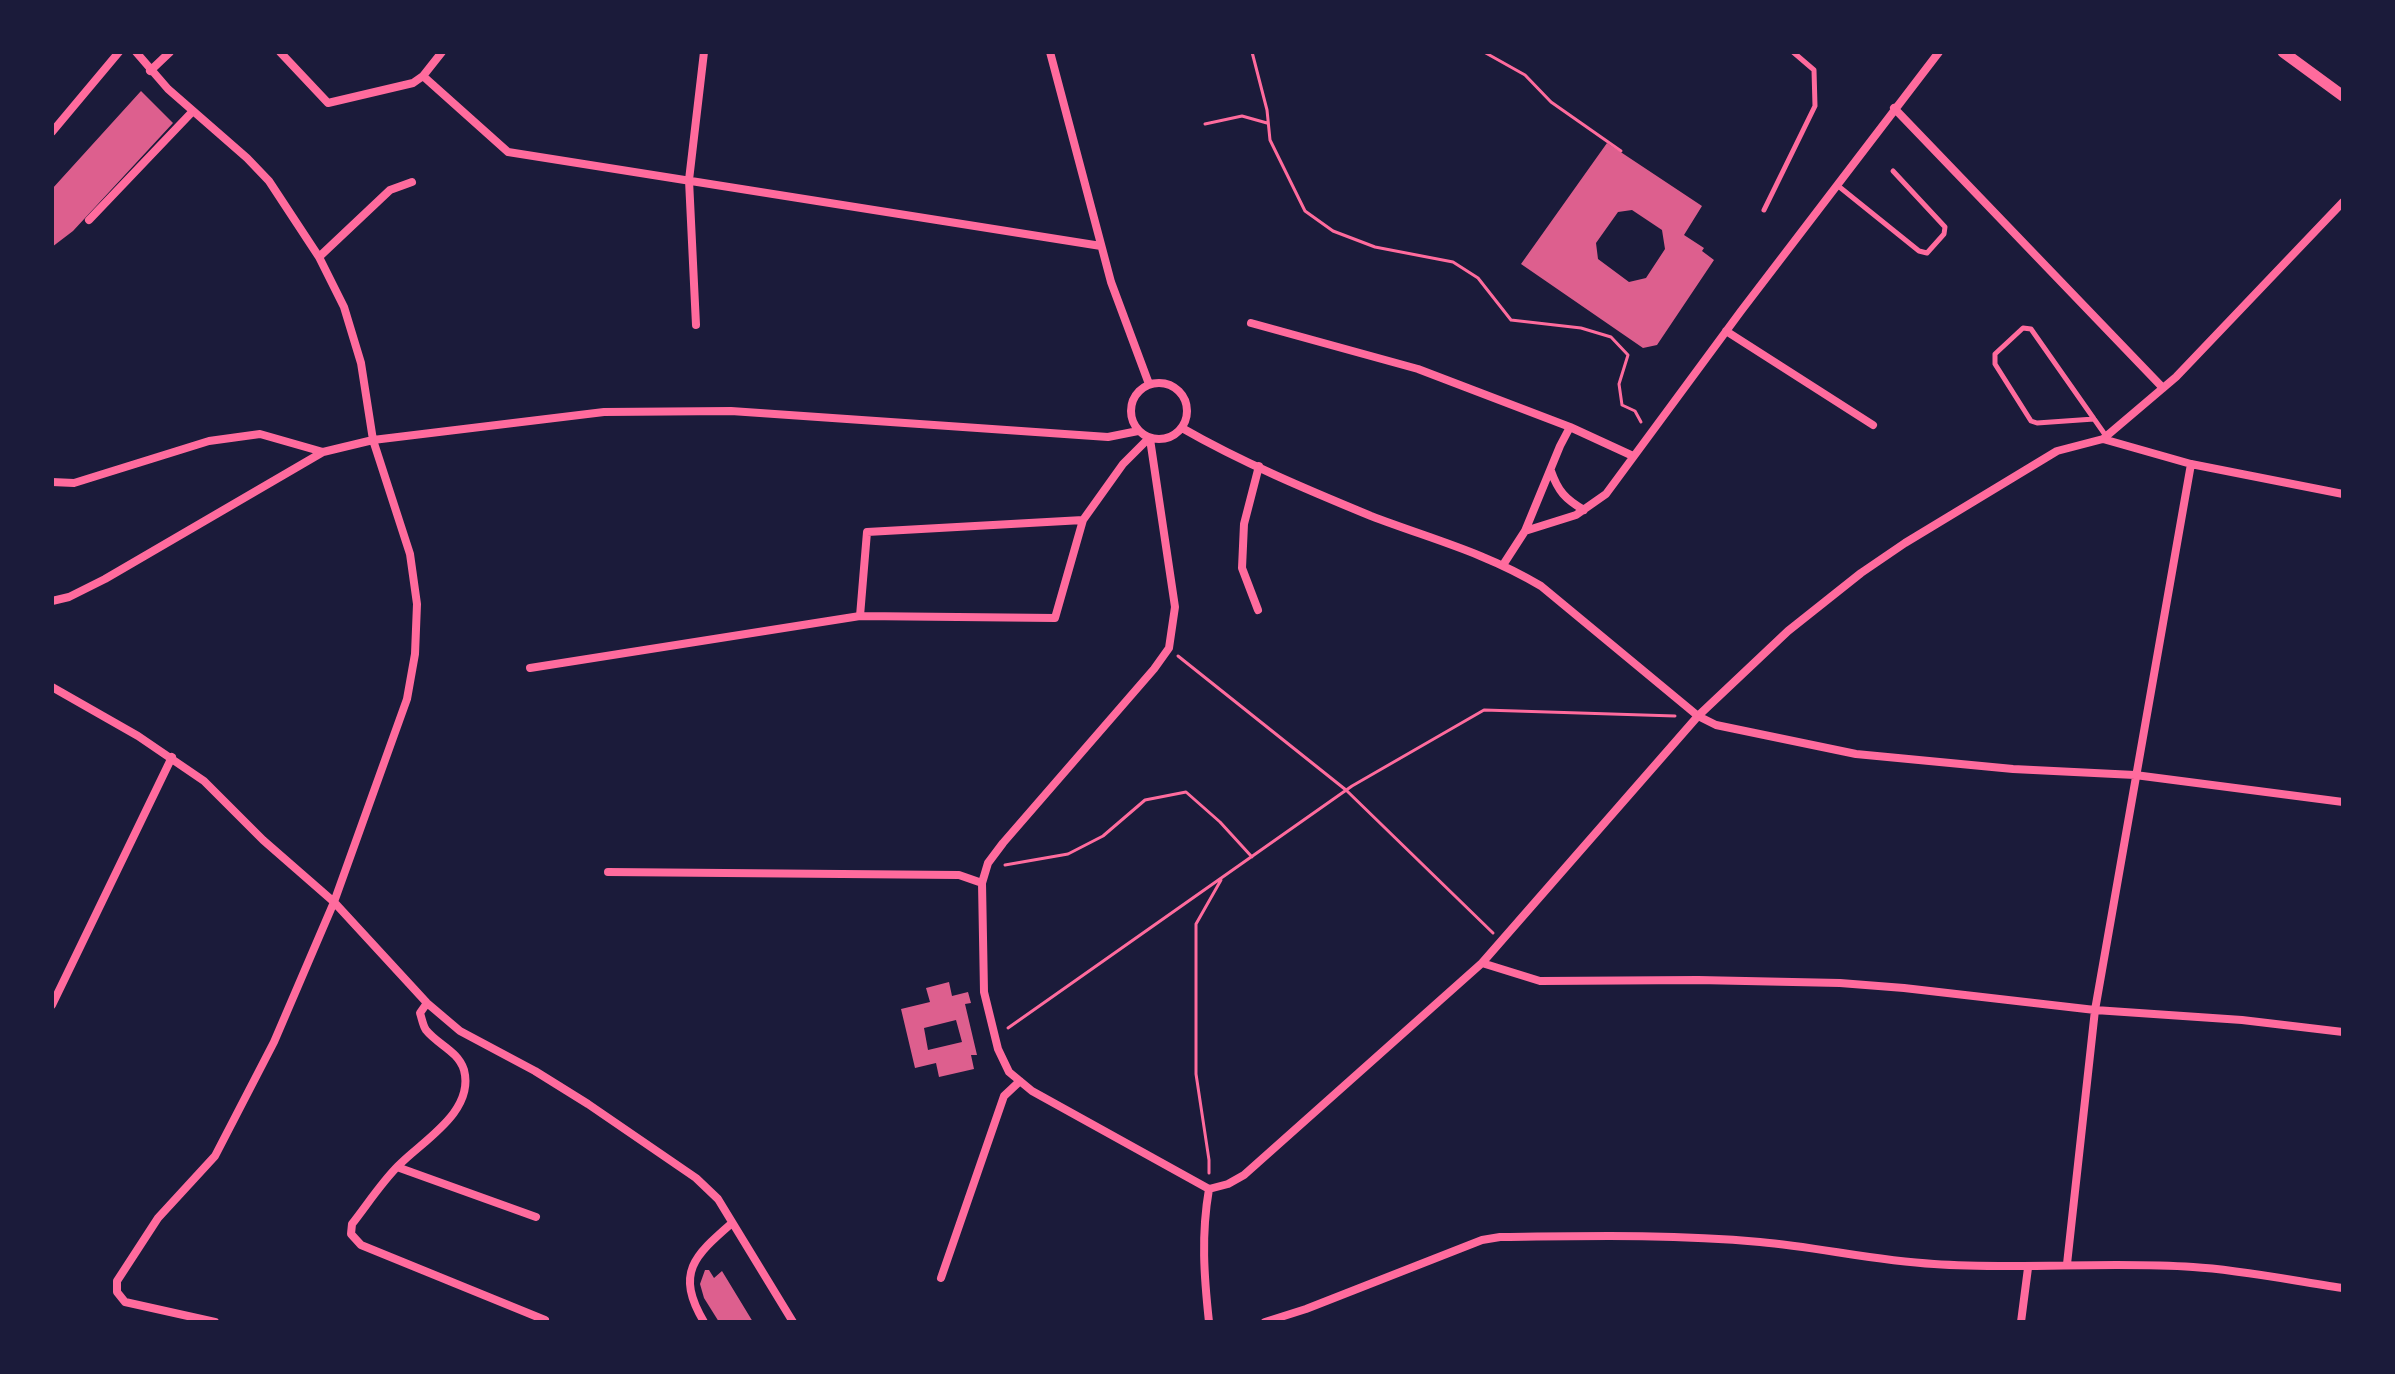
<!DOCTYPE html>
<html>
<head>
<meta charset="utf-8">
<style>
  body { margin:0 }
  #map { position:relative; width:2395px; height:1374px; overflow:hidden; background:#1b1b3a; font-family:"Sofia Sans Condensed",sans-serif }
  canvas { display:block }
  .frame { position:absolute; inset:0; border:54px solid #1b1b3a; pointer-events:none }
</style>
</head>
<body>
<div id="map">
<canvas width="2395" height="1374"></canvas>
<div class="frame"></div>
</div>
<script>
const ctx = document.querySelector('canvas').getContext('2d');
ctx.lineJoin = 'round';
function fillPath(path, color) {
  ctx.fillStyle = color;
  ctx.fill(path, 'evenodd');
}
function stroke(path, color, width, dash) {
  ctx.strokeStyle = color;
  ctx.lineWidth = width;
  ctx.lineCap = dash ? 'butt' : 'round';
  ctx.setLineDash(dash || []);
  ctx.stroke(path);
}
const building = new Path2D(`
  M 141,91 L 173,123 L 73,231 L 52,247 L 52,189 Z
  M 1607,143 L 1702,206 L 1684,235 L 1704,248 L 1702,251 L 1714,260 L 1657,345 L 1643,348 L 1521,264 ZM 1632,210 L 1662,230 L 1665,249 L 1646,278 L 1629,282 L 1598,259 L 1596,243 L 1618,212 Z
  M 949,982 L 952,996 L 968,992 L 971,1003 L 965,1004 L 977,1055 L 971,1055 L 974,1069 L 939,1077 L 936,1063 L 915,1068 L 901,1009 L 930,1002 L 926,988 ZM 956,1020 L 962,1042 L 928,1050 L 924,1028 Z
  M 705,1270 L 709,1270 L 714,1278 L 722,1271 L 753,1322 L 719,1322 L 704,1298 L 700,1284 Z`);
const path = new Path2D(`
  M 1252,52 L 1267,110 L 1270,140 L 1305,211 L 1333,231 L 1375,247 L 1453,262 L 1478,278 L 1511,320 L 1581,328 L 1611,337 L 1628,355 L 1619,384 L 1622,405 L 1635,411 L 1641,422
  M 1484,52 L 1525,75 L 1551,102 L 1621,151
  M 1205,124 L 1242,116 L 1267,123
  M 1178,656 L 1346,790 L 1493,933
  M 1005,865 L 1068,854 L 1103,836 L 1145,800 L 1186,792 L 1220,822 L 1252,857
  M 1008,1028 L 1352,786 L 1484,710 L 1675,716
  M 1209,1173 L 1209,1160 L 1196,1074 L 1196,924 L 1221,880`);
const service = new Path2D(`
  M 1837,185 L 1919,251 L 1927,253 L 1944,234 L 1945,227 L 1893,171
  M 1764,210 L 1815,106 L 1814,70 L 1793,52
  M 2094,419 L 2037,423 L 2031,421 L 1995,364 L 1995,354 L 2023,328 L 2031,329 L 2106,436`);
const minor = new Path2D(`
  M 136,52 L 168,89 L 247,158 L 269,181 L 319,257 L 344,307 L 361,363 L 373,440 L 410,554 L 417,604 L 415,654 L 407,699 L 334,902 L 274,1042 L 215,1156 L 158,1218 L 117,1281 L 117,1292 L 125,1302 L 215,1322
  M 280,52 L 328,103 L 413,83 L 423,76 L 442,52
  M 1050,52 L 1111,282 L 1149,384
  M 150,71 L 170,52
  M 423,76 L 508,152 L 1101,246
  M 1894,108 L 2163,388
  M 52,132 L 119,52
  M 89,220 L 193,111
  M 319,257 L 390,190 L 412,182
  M 1251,323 L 1418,369 L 1570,427 L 1633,456
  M 696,325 L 689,180 L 704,52
  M 1726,331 L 1873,425
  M1131 411a28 28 0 1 1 56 0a28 28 0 1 1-56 0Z
  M 1182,428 C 1241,462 1308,490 1371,516 C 1431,539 1484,552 1541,586 L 1698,716 L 1716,725 L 1856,754 L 2013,769 L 2135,775 L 2343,802
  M 1150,439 L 1175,607 L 1169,648 L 1154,669 L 1003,843 L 988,863 L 982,883 L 984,992 L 998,1049 L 1009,1072 L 1032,1091 L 1209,1189
  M 2103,439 L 2191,464 L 2343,494
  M 1551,471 C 1558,491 1565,499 1584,510
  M 52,482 L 74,483 L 209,441 L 260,434 L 323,452
  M 1525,531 L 1560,446 L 1570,427
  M 1503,565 L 1525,531 L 1576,515 L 1606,494 L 1741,311 L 1939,52
  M 52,601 L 69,597 L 105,579 L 323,452 L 373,440 L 604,412 L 731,411 L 1108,437 L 1138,431
  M 1258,610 L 1242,568 L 1244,524 L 1259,466
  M 860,616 L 867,532 L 1083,520
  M 530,668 L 860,616 L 1055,618 L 1083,520 L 1123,464 L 1149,438
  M 52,687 L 138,736 L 204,781 L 263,840 L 334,902 L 427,1003 L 460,1031 L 535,1071 L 588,1104 L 696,1178 L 718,1199 L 793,1322
  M 608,872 L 959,875 L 982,883
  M 1482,963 L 1540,981 L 1698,980 L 1840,983 L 1904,988 L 2095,1010 L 2242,1020 L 2343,1032
  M 427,1003 L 420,1013 C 422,1019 423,1026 426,1030 C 438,1045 458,1051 464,1070 C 475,1112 422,1141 398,1166 C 381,1183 367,1205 352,1224 L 351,1234 L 361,1245 L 545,1320
  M 52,1005 L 172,757
  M 397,1167 L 536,1217
  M 1209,1189 L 1228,1184 L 1244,1175 L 1482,963 L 1698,716 L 1788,631 L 1861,573 L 1905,543 L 2057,451 L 2103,439 L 2176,377 L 2343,202
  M 1209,1189 C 1201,1235 1204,1276 1209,1322
  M 2067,1264 L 2095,1010 L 2191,464
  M 941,1278 L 1004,1096 L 1020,1081
  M 704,1322 C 675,1273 694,1256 732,1223
  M 1265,1322 L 1306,1309 L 1482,1240 L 1500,1237 C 1587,1236 1673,1234 1760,1242 C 1818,1247 1875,1261 1934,1264 C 2020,1270 2107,1261 2193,1267 C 2243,1270 2294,1281 2343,1288
  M 2021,1322 L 2028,1268`);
const tertiary = new Path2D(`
  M 2283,52 L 2343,96`);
fillPath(building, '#dd5f8e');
stroke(path, '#ff6b9d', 3);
stroke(service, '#ff6b9d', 5);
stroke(minor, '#ff6b9d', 8);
stroke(tertiary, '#ff6b9d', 11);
</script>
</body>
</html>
